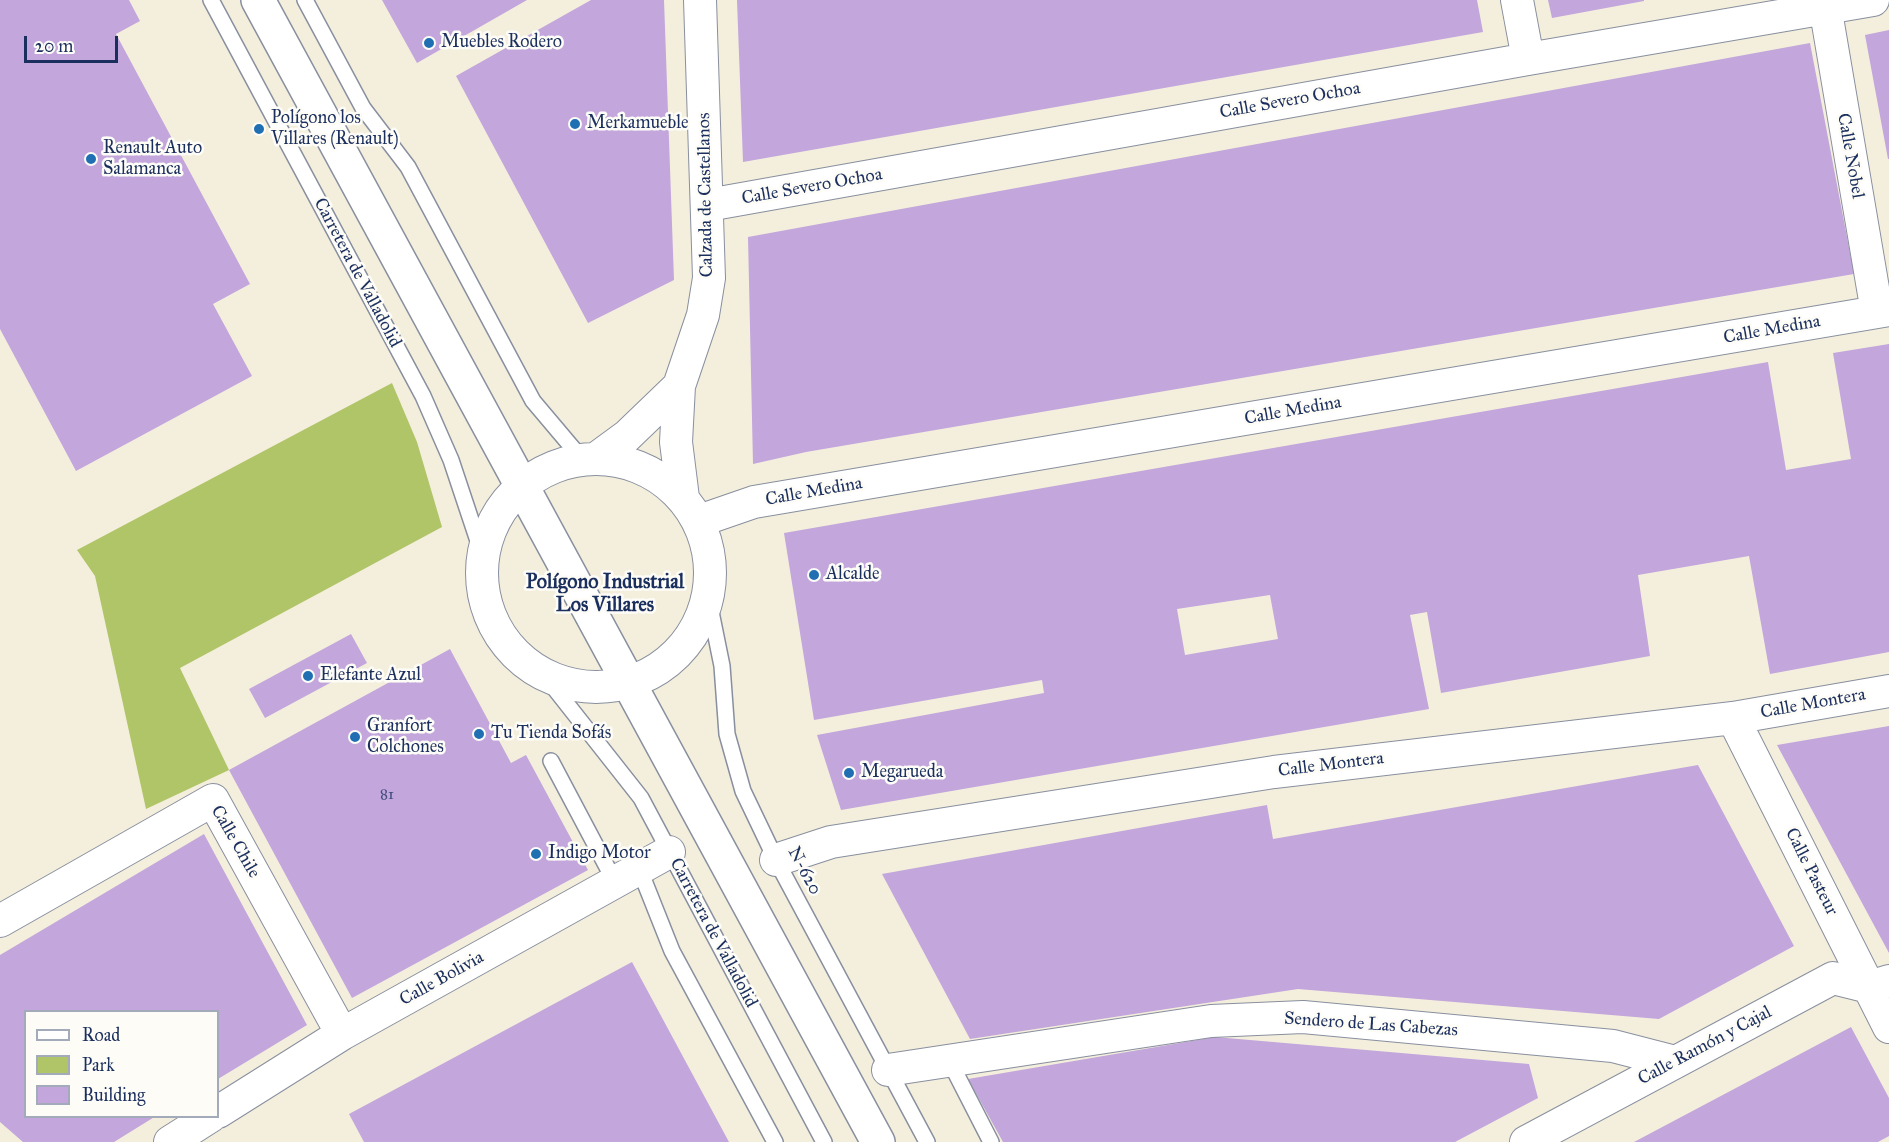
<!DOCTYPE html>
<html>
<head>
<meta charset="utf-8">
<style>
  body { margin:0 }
  #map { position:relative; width:1889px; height:1142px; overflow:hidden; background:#f4efdd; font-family:"IM FELL Great Primer",serif }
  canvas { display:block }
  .legend { position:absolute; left:24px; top:1010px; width:195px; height:108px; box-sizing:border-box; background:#fdfcf7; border:2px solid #a3aaba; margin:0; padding:8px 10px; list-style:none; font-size:18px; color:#1b2f5e }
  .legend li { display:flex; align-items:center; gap:12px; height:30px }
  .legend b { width:30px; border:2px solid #a3aaba }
  .scale { position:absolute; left:24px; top:36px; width:94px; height:27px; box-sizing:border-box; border:3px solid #1b2f5e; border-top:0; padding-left:8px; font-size:18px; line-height:21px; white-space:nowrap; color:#1b2f5e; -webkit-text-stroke:4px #fdfcf7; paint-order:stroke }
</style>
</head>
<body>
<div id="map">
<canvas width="1889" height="1142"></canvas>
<ul class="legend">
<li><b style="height:8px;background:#fff"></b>Road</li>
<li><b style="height:16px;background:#b0c468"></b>Park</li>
<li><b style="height:16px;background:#c2a6dc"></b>Building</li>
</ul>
<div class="scale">20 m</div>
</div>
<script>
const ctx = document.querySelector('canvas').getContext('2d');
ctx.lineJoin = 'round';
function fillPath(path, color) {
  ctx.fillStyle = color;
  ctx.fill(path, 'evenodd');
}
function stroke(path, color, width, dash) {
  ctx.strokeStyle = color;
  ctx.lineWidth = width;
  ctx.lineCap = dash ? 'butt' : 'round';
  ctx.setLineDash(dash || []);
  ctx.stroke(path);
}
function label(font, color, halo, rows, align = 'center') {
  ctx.font = font + ' "IM FELL Great Primer",serif';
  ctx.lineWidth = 5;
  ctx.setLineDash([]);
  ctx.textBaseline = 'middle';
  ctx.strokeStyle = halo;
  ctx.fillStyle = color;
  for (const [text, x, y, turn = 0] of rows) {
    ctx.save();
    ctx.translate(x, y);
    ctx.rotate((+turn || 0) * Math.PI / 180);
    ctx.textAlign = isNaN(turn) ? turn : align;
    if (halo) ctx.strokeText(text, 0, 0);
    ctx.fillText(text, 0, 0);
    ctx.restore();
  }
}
const green = new Path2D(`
  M 392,383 L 417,442 L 442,527 L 180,668 L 229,770 L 146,809 L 95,576 L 77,550 Z`);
const building = new Path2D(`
  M 0,0 L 129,0 L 140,21 L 116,34 L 250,284 L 213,304 L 252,376 L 76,471 L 0,329 Z
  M 382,0 L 527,0 L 417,63 Z
  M 591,0 L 664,0 L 674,280 L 588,323 L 456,76 Z
  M 737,0 L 1477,0 L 1483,32 L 743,162 Z
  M 1548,0 L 1644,0 L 1644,1 L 1552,18 Z
  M 1889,30 L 1889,159 L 1888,159 L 1865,35 Z
  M 1810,43 L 1854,274 L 806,452 L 753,464 L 748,237 Z
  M 1889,344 L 1889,652 L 1770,674 L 1749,556 L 1638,575 L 1650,656 L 1441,693 L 1427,612 L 1410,615 L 1429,709 L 841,810 L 817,735 L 1044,693 L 1042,680 L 814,720 L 784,533 L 1768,362 L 1786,470 L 1851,459 L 1833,353 ZM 1270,595 L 1278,639 L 1185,655 L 1177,609 Z
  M 351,634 L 367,663 L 265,718 L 249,689 Z
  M 450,649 L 511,763 L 526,755 L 588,870 L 352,998 L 229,770 Z
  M 1889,726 L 1889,953 L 1777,745 Z
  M 1698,765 L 1794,946 L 1659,1019 L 1298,989 L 970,1039 L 882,874 L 1267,805 L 1273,839 Z
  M 204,834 L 307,1025 L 218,1079 L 218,1012 L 26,1012 L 26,1116 L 156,1116 L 114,1142 L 23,1142 L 0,1122 L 0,955 Z
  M 632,962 L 729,1142 L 364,1142 L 349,1114 Z
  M 1851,1027 L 1889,1098 L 1889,1136 L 1878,1142 L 1634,1142 Z
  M 1215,1037 L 1529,1064 L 1538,1098 L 1455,1142 L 1003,1142 L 968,1079 Z`);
const service = new Path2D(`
  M 211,0 L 423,396 L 451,460 L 483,556
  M 305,0 L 363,108 L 408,167 L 533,401 L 582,459
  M 708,597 L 722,666 L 727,734 L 743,791 L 776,860 L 927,1142
  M 544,675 L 641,798 L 824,1142
  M 551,761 L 615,882
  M 639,868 L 672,951 L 775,1142
  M 949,1060 L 991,1142`);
const minor = new Path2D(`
  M 1517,0 L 1528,59
  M 1824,0 L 1877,312
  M 708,205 L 1528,59 L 1873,0
  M 597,458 L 627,436 L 679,386
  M482 573a114 114 0 1 1 228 0a114 114 0 1 1-228 0Z
  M 683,498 L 676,442 L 679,386 L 703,315 L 709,278 L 700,0
  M 699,521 L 754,502 L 1889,310
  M 1733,718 L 1889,1027
  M 776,860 L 831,842 L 1274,772 L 1733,718 L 1889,691
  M 0,921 L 213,800 L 342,1034
  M 888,1070 L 1211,1021 L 1303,1017 L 1613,1046 L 1675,1062
  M 218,1112 L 342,1034 L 669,852
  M 170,1142 L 211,1116
  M 1526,1142 L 1833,978 L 1869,987 L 1889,981`);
const trunk = new Path2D(`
  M 258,0 L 878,1142`);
const markers = [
  [429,43,6,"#1f6fb2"],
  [575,124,6,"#1f6fb2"],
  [259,129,6,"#1f6fb2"],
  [91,159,6,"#1f6fb2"],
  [814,575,6,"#1f6fb2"],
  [308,676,6,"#1f6fb2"],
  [479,734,6,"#1f6fb2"],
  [355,737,6,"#1f6fb2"],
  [849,773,6,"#1f6fb2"],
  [536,854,6,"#1f6fb2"]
];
const numberNames = [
  ["81",387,795]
];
const poiNames = [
  ["Muebles Rodero",441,43],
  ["Polígono los",271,119],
  ["Villares (Renault)",271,140],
  ["Merkamueble",587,124],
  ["Renault Auto",103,149],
  ["Salamanca",103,170],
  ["Alcalde",826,575],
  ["Elefante Azul",320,676],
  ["Granfort",367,727],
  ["Colchones",367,748],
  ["Tu Tienda Sofás",491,734],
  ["Megarueda",861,773],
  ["Indigo Motor",548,854]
];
const streetNames = [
  ["Calle Severo Ochoa",1290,101,-10],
  ["Calle Nobel",1850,156,80],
  ["Calle Severo Ochoa",812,187,-10],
  ["Calzada de Castellanos",706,195,-91],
  ["Carretera de Valladolid",357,273,62],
  ["Calle Medina",1772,330,-10],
  ["Calle Medina",1293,411,-10],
  ["Calle Medina",814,492,-10],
  ["Calle Montera",1813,704,-10],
  ["Calle Montera",1331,765,-7],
  ["Calle Chile",235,842,60],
  ["N-620",804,871,62],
  ["Calle Pasteur",1811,872,63],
  ["Carretera de Valladolid",713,933,62],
  ["Calle Bolivia",442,979,-29],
  ["Sendero de Las Cabezas",1371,1025,4],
  ["Calle Ramón y Cajal",1705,1046,-28]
];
const neighbourhoodNames = [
  ["Polígono Industrial",605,583],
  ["Los Villares",605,606]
];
fillPath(green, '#b0c468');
fillPath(building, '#c2a6dc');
stroke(service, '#888f9e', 18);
stroke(minor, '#888f9e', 34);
stroke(trunk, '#888f9e', 36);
stroke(service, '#fff', 15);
stroke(minor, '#fff', 32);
stroke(trunk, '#fff', 33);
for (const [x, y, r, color] of markers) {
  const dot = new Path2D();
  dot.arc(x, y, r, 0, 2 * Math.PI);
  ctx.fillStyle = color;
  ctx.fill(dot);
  stroke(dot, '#fdfcf7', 2);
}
label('15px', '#454d7e', null, numberNames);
label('18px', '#1b2f5e', '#fdfcf7', poiNames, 'left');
label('18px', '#1b2f5e', '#fdfcf7', streetNames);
label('bold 20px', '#1b2f5e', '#fdfcf7', neighbourhoodNames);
</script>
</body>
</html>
